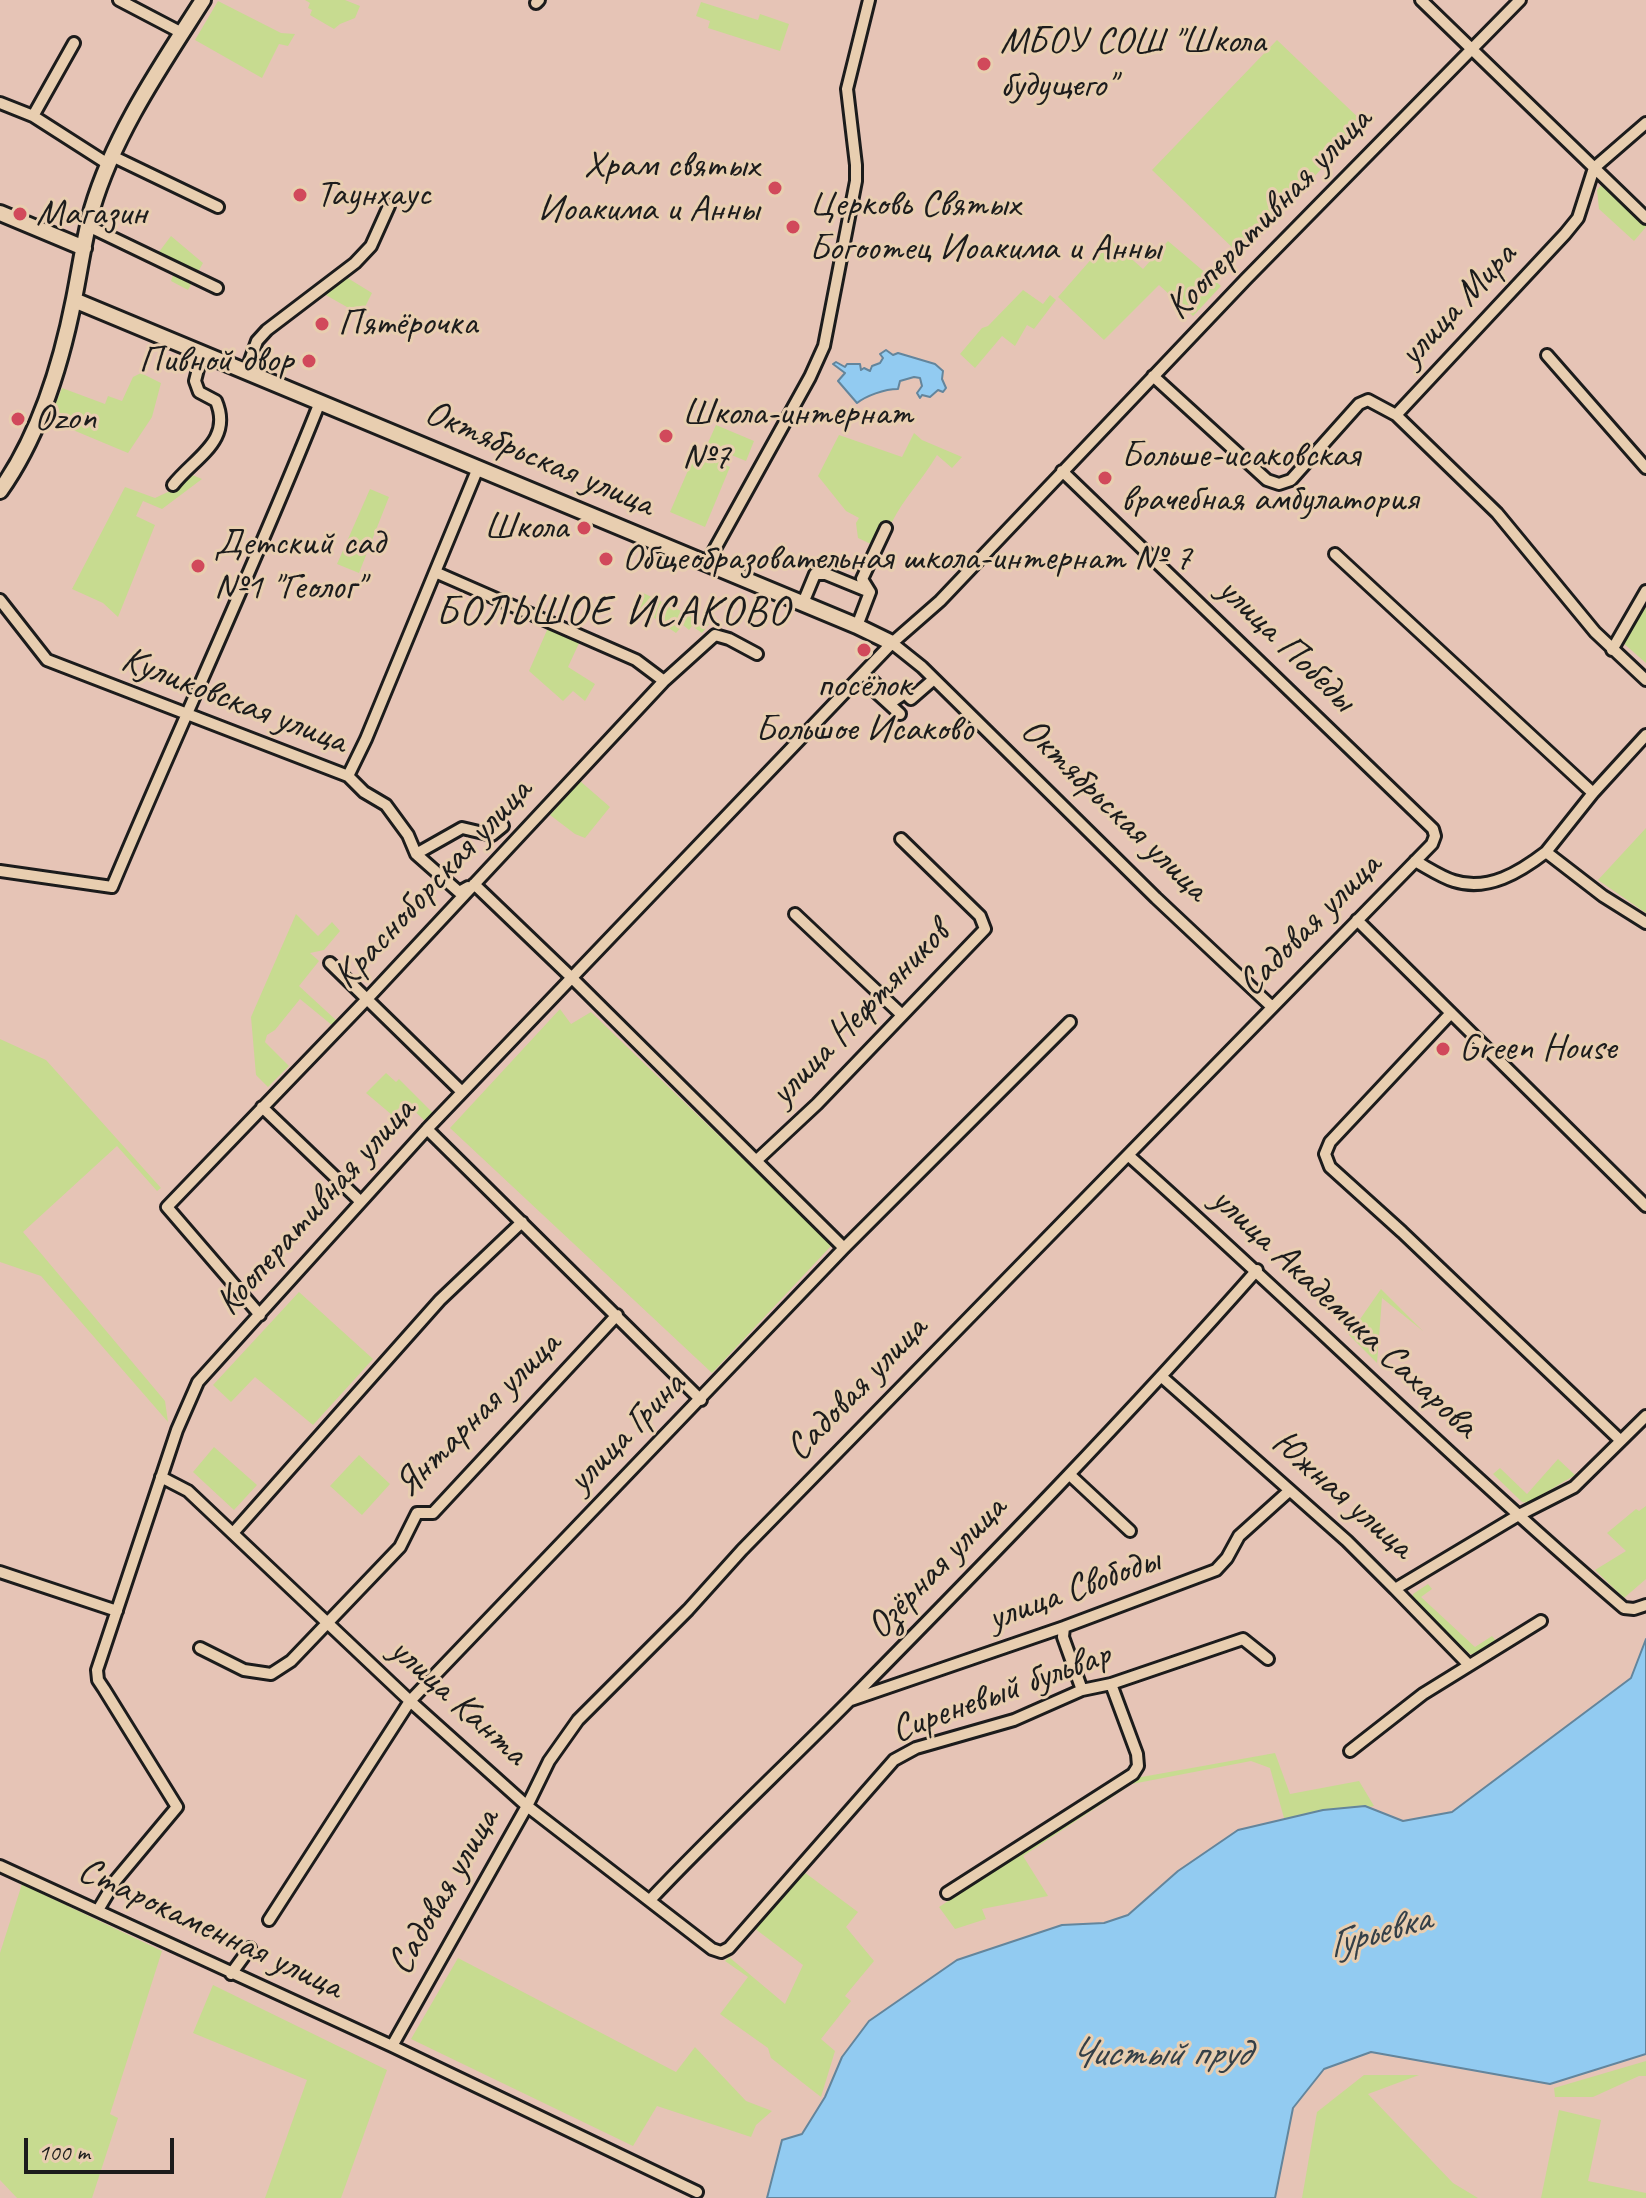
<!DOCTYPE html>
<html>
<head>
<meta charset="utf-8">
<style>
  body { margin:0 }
  #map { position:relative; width:1646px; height:2198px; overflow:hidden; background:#e6c4b6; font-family:Caveat,sans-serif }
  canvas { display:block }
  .scale { position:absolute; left:24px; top:2138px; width:150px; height:36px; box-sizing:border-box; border:4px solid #1c1c1c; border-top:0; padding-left:10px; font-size:24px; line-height:28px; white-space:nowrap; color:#1c1c1c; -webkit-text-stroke:6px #e8ceb0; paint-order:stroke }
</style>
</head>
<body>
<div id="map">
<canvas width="1646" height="2198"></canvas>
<div class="scale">100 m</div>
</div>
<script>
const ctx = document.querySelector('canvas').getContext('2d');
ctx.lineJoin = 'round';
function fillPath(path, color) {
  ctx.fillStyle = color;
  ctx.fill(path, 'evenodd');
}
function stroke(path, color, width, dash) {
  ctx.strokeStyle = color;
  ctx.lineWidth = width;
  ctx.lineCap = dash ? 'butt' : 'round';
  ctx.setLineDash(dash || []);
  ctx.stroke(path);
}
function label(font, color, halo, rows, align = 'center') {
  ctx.font = font + ' Caveat,sans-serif';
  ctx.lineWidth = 6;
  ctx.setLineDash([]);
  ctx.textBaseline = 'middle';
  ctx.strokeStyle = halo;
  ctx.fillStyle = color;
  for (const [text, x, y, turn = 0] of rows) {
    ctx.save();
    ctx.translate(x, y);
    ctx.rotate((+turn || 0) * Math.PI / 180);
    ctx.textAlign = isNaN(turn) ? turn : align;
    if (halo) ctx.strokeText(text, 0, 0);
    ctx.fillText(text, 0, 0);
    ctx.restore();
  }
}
const green = new Path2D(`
  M 305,0 L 345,0 L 360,6 L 355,18 L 340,24 L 334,29 L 310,15 L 312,10 L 308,8 L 310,3 Z
  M 218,1 L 281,33 L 295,34 L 288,46 L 279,44 L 262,78 L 195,40 Z
  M 701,2 L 758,20 L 760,14 L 789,24 L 780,51 L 708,28 L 710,21 L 696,16 Z
  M 1277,40 L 1365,124 L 1239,254 L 1152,170 Z
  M 1605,181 L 1646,223 L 1646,227 L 1634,241 L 1599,209 L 1597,190 Z
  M 171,236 L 203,263 L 188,290 L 171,281 L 174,273 L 156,256 Z
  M 1109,239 L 1143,269 L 1168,241 L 1221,286 L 1193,316 L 1159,285 L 1104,340 L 1058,297 Z
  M 346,277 L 372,293 L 361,315 L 324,294 Z
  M 1023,290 L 1043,304 L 1050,295 L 1056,300 L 1034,329 L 1027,325 L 1015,346 L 1002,336 L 975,368 L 960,354 L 982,328 L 988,326 Z
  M 141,373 L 161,383 L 152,417 L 128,453 L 49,420 L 62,388 L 105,404 L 108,396 L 122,401 L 133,377 Z
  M 716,425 L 754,441 L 746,461 L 707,445 Z
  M 914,433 L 922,440 L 962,457 L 952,468 L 937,455 C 923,479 904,498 892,522 L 887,520 L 875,546 L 858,538 L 856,523 L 859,518 L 846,511 L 818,476 L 839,435 L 902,457 Z
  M 696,452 L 730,467 L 705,527 L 670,512 Z
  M 190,474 L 202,479 L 162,509 L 143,501 L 136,516 L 155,525 L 118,617 L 103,603 L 72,589 L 125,487 L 155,498 L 170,491 Z
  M 370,489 L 389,497 L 359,573 L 337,564 Z
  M 1646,591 L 1646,663 L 1622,642 Z
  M 641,592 L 709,624 L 702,633 L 692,626 L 689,630 L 683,625 L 676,633 L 634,604 Z
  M 548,628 L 580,641 L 568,667 L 595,684 L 585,701 L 573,691 L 563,701 L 529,671 Z
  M 580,781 L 610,807 L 585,838 L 575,834 L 550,815 Z
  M 1646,828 L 1646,913 L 1598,880 Z
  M 296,914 L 318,936 L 332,922 L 340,931 L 324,950 L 310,953 L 319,961 L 299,986 L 337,1021 L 333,1026 L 300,999 L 275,1030 L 267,1035 L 265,1042 L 289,1066 L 268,1087 L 256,1075 L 251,1017 Z
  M 560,1009 L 571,1024 L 591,1012 L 832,1245 L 712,1373 L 450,1128 Z
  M 0,1039 L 46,1060 L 161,1188 L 157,1191 L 117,1146 L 23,1232 L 165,1401 L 168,1422 L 41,1276 L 0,1262 Z
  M 386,1073 L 396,1082 L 399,1079 L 433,1113 L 426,1122 L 405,1102 L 392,1115 L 366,1093 Z
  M 1381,1289 L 1423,1331 L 1382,1298 L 1377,1363 L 1349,1335 Z
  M 299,1292 L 373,1359 L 313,1425 L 255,1377 L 231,1402 L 213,1385 Z
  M 214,1447 L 257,1485 L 234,1510 L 193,1472 Z
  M 359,1455 L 390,1484 L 362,1515 L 330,1486 Z
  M 1558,1459 L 1575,1475 L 1528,1503 L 1522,1502 L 1493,1474 L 1500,1468 L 1527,1494 Z
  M 1646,1506 L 1646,1579 L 1624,1598 L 1595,1570 L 1626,1551 L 1607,1533 L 1636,1509 L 1639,1511 Z
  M 1428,1584 L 1432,1589 L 1421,1597 L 1475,1647 L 1492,1636 L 1496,1641 L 1475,1655 L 1470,1654 L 1413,1599 L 1413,1594 Z
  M 1275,1753 L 1290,1794 L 1359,1781 L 1374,1806 L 1286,1825 L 1270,1768 L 1251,1761 L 1132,1784 L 1023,1856 L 1048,1896 L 982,1909 L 986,1919 L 955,1929 L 939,1907 L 1136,1778 Z
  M 804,1872 L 858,1912 L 846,1927 L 874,1961 L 845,1996 L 851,2001 L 821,2039 L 835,2051 L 821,2097 L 771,2058 L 768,2048 L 720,2014 L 748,1977 L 725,1961 L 729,1957 L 785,2004 L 803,1965 L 754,1928 Z
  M 22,1884 L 162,1951 L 110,2114 L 118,2118 L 92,2198 L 17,2198 L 0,2180 L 0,1953 Z
  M 458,1958 L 676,2072 L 695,2047 L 746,2101 L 772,2111 L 756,2125 L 751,2137 L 657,2106 L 633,2146 L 411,2039 Z
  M 213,1985 L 387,2070 L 341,2198 L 265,2198 L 307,2080 L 193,2033 Z
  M 1646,2061 L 1646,2076 L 1639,2076 L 1593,2097 L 1555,2097 L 1554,2088 Z
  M 1364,2075 L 1419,2075 L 1368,2094 L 1453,2183 L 1478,2198 L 1302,2198 L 1317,2112 Z
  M 1559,2110 L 1601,2120 L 1588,2181 L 1646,2193 L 1646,2198 L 1541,2198 Z`);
const water = new Path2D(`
  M 886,350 L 893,355 L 898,353 L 935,364 L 943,371 L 942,379 L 946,388 L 943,392 L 938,390 L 930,397 L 922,395 L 920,398 L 917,393 L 922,386 L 920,378 L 914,377 L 900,381 L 898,389 C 884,389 866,396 857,403 L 838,381 L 845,373 L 833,364 L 836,362 L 845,367 L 847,364 L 860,364 L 861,370 L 864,368 L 870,371 L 872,366 L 880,363 L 883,358 L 880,354 Z
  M 1646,1639 L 1646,2054 L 1550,2084 L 1371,2052 L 1324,2069 L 1293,2108 L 1275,2198 L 767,2198 L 782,2140 L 802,2134 L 825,2097 L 842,2057 L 869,2021 L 957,1960 L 1062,1925 L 1104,1923 L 1128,1915 L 1178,1871 L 1238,1830 L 1323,1810 L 1365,1806 L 1403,1821 L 1452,1812 L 1631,1678 Z`);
const street = new Path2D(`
  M 119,0 L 182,33
  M 1421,0 L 1646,218
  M 536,3 L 539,0
  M 0,103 L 33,116 L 108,164
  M 33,116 L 74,43
  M 112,156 L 218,207
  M 88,226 L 217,288
  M 1547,355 L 1646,468
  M 246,372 L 257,341 L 267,330 L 355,263 L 371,246 L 389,206
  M 1153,376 L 1267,480 L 1279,484 L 1291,480 L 1359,404 L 1368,400 L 1396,415 L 1497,513 L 1595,632 L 1646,680
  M 1396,415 L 1565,234 L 1578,218 L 1594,168 L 1646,123
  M 173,485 C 195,457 233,441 216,401 L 199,392 L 195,381 L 202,353
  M 1335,554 L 1593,793
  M 707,563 L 810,377 L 824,346 L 856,181 L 856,165 L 847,89 L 869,0
  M 435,572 L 636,660 L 664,681
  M 870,592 L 862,579 L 886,528
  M 0,600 L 47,660 L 348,776 L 364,792 L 386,805 L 408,835 L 416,854 L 459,892 L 468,887
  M 803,603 L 815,574 L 826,574 L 870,592 L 857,626
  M 892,643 L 922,667 L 1156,898 L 1271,1006
  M 1612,650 L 1646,591
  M 863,674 L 875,683 L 876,692 L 900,714
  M 889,704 L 905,693 L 911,699 L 934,679
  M 348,776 L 366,739 L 478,468
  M 1546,852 L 1593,793 L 1646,735
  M 416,854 L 462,828 L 492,835 L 503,826
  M 1415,861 C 1428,868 1441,877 1454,881 C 1488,892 1520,872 1546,852 L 1603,896 L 1646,923
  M 0,871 L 112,887 C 180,725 255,566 320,402
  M 474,884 L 571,977 L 844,1248
  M 795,914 L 901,1014
  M 1357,920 L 1646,1206
  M 330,963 L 462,1092
  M 1451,1013 L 1330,1142 L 1325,1154 L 1330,1167 L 1402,1232 L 1620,1440
  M 262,1107 L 360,1201
  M 427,1129 L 701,1400
  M 1128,1155 C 1295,1304 1454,1462 1624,1608 L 1634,1609 L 1646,1605
  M 757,1160 L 817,1104 L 985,929 L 980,916 L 901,839
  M 260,1315 L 167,1207 L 368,998 L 664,681 L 715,635 L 729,639 L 757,654
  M 1162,1377 L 1347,1541 L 1395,1589 L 1517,1516 L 1574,1487 L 1646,1416
  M 1070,1475 L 1130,1531
  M 161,1477 L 188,1491 L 410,1701 L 527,1806 L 712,1949 L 721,1952 L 729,1948 L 894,1760 L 916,1748 L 1014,1720 L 1082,1690 L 1111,1684 L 1243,1639 L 1268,1659
  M 233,1533 L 440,1300 L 522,1222
  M 0,1572 L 117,1611
  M 1395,1589 L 1469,1665
  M 1064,1627 L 1063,1637 L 1082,1690
  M 200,1648 L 244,1670 L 271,1674 L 291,1661 L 400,1547 L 417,1513 L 433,1513 L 617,1315
  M 851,1700 L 1064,1627 L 1216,1570 L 1227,1558 L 1239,1536 L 1289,1491
  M 1350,1751 L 1423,1694 L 1541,1621
  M 0,1866 L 392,2046 L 697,2192
  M 947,1893 L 1133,1774 L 1138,1766 L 1137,1754 L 1111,1684
  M 650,1900 C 715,1831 785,1766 852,1698 C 990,1558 1127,1417 1257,1270
  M 98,1910 L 116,1880 L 177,1807 L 104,1689 L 98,1680 L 97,1670 L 177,1430 L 198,1382 L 427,1129 L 892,643 L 940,601 L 1246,279 L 1520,0
  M 269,1920 L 410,1701 L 844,1248 L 1070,1022
  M 231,1974 L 250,1948
  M 392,2046 L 527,1806 L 549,1761 L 578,1720 L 688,1610 L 742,1550 L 1432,844 L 1435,836 L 1433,829 L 1062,471`);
const secondary = new Path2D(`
  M 0,213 L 84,248
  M 74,300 L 857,626 L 892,643
  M 0,491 C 39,436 61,365 74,299 C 80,269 84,239 92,209 C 114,134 161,66 203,0`);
const markers = [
  [984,64,8,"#d1495b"],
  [775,188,8,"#d1495b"],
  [300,195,8,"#d1495b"],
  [20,214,8,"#d1495b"],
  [793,227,8,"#d1495b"],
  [322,324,8,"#d1495b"],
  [309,361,8,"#d1495b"],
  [18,419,8,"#d1495b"],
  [666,436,8,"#d1495b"],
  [1105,478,8,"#d1495b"],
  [584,528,8,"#d1495b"],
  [606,559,8,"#d1495b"],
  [198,566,8,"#d1495b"],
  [864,650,8,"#d1495b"],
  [1443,1049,8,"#d1495b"]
];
const poiNames = [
  ["МБОУ СОШ \"Школа",1000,42],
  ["будущего\"",1000,86],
  ["Храм святых",759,166,"right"],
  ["Иоакима и Анны",759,210,"right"],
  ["Таунхаус",316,195],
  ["Церковь Святых",809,205],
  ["Богоотец Иоакима и Анны",809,249],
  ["Магазин",36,214],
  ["Пятёрочка",338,324],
  ["Пивной двор",293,361,"right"],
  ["Школа-интернат",682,414],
  ["№7",682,458],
  ["Ozon",34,419],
  ["Больше-исаковская",1121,456],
  ["врачебная амбулатория",1121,500],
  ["Школа",568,528,"right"],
  ["Детский сад",214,544],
  ["№1 \"Геолог\"",214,588],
  ["Общеобразовательная школа-интернат № 7",622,559],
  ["посёлок",864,686,"center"],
  ["Большое Исаково",864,730,"center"],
  ["Green House",1459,1049]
];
const streetNames = [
  ["Кооперативная улица",1269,214,-46],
  ["улица Мира",1458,305,-47],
  ["Октябрьская улица",539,459,23],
  ["улица Победы",1286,645,44],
  ["Куликовская улица",234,701,21],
  ["Октябрьская улица",1114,810,44],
  ["Красноборская улица",433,884,-47],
  ["Садовая улица",1310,925,-45],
  ["улица Нефтяников",860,1014,-46],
  ["Кооперативная улица",316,1207,-48],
  ["улица Академика Сахарова",1344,1313,43],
  ["Садовая улица",857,1389,-46],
  ["Янтарная улица",478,1415,-45],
  ["улица Грина",627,1433,-46],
  ["Южная улица",1342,1495,41],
  ["Озёрная улица",937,1568,-46],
  ["улица Свободы",1074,1590,-20],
  ["Сиреневый бульвар",1001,1693,-20],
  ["улица Канта",458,1702,42],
  ["Садовая улица",444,1892,-60],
  ["Старокаменная улица",210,1929,25]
];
const waterNames = [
  ["Гурьевка",1379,1933,-16],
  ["Чистый пруд",1159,2055]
];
const quarterNames = [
  ["БОЛЬШОЕ ИСАКОВО",613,613]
];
fillPath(green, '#c7db90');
fillPath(water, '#92cbf1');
stroke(water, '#63859c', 2);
stroke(street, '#1c1c1c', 16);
stroke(secondary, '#1c1c1c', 20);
stroke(street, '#e8ceb0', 10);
stroke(secondary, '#e8ceb0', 14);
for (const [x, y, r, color] of markers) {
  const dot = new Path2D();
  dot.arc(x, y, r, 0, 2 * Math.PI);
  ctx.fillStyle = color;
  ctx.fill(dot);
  stroke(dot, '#e8ceb0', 3);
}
label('38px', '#1c1c1c', '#e8ceb0', poiNames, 'left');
label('38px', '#1c1c1c', '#e8ceb0', streetNames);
label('italic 40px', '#343f47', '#e8ceb0', waterNames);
ctx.letterSpacing = '2px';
label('42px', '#1c1c1c', '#e8ceb0', quarterNames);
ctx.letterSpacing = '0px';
</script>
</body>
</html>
